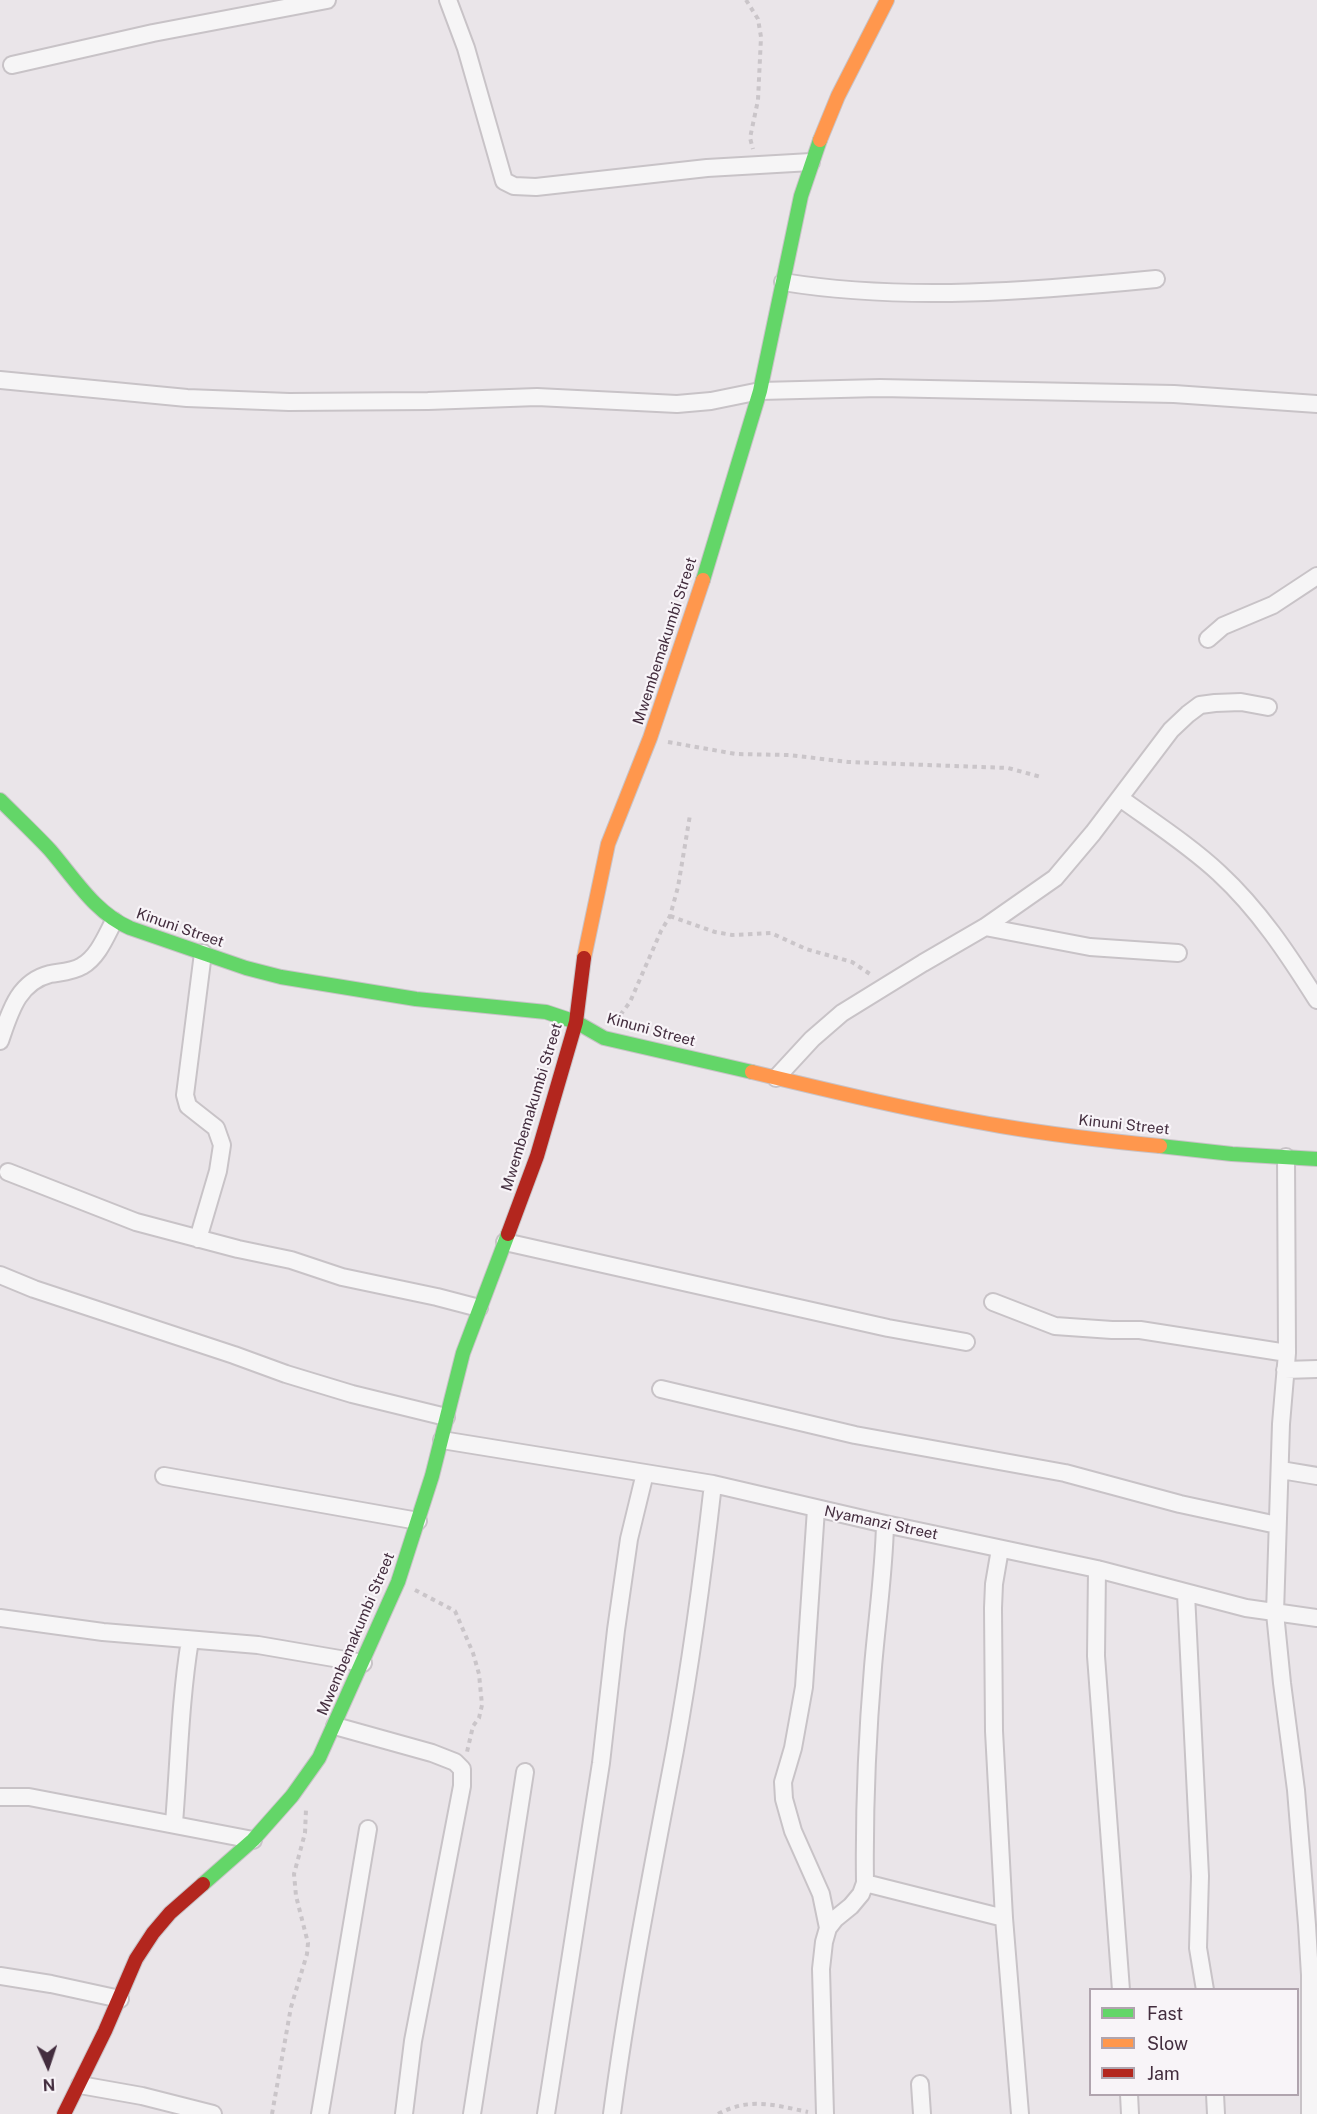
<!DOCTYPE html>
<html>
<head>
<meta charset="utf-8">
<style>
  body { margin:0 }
  #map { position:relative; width:1317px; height:2114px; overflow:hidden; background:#eae5e9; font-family:"Public Sans",sans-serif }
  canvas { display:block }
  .legend { position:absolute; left:1089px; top:1988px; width:210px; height:108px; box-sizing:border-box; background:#f8f4f8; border:2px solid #b0a4ae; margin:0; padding:8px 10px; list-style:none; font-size:18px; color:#432d3e }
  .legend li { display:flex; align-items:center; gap:12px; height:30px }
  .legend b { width:30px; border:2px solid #b0a4ae }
  .north { position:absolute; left:18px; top:2036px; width:60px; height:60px; -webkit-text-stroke:4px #f8f4f8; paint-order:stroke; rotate:177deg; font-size:16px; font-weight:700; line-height:24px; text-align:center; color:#432d3e }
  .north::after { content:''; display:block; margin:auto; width:21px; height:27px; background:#432d3e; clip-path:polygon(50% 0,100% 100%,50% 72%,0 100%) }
</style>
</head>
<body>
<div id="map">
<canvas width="1317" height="2114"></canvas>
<ul class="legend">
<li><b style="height:8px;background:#63d668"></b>Fast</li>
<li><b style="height:8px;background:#ff974d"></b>Slow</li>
<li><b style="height:8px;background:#b3261e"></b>Jam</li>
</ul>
<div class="north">N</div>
</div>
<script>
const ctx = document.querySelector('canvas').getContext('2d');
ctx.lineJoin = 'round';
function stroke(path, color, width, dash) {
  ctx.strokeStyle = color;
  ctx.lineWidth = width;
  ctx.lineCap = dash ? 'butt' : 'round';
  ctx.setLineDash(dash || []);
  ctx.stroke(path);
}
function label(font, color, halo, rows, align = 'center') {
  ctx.font = font + ' "Public Sans",sans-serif';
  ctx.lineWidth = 4.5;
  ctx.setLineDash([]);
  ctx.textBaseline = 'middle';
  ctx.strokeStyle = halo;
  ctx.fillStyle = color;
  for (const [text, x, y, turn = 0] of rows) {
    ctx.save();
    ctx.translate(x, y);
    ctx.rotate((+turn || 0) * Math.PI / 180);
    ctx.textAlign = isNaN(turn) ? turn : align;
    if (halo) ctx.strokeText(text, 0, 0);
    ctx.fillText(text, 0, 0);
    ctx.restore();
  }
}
const path = new Path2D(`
  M 746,0 L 758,19 L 761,37 L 758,100 L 750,138 L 753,149
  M 668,742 L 736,754 L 789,755 L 848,762 L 1008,768 L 1041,777
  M 670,916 L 715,932 L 732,935 L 771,933 L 806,949 L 852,962 L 873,976
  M 615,1022 L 630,1002 L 661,931 L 670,916 L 678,887 L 690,815
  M 415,1590 L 455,1611 L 473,1653 L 479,1674 L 482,1705 L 479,1718 L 473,1726 L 467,1752
  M 272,2114 L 291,2007 L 307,1954 L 308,1943 L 296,1896 L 294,1874 L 305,1833 L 306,1809
  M 718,2114 C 750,2097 774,2105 808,2112`);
const street = new Path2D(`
  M 448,0 L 466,48 L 504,181 L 514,186 L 536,187 L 707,168 L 811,162
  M 12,65 L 153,33 L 327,0
  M 783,282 C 906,302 1033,291 1156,279
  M 0,380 L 187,398 L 289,402 L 428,401 L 537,397 L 677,404 L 711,401 L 760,391 L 880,388 L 1174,394 L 1317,404
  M 1208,639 L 1223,626 L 1273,605 L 1317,576
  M 1120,798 C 1153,822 1189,845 1219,873 C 1259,910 1288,954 1317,1000
  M 985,927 L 1090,947 L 1178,953
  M 0,1041 C 10,1012 18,982 50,974 C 61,972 72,972 82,966 C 98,957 106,936 114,921
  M 776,1078 L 812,1039 L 842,1013 L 923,963 L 985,927 L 1055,878 L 1093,833 L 1171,730 L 1188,714 L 1200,705 L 1215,703 L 1241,702 L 1268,707
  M 1286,1157 L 1287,1353 L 1281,1424 L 1275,1613 L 1282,1683 L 1296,1790 L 1307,1925 L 1310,1975 L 1310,2114
  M 8,1172 L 136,1222 L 238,1249 L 291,1260 L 342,1277 L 437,1297 L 479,1308
  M 198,1239 L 218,1171 L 222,1145 L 216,1128 L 188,1106 L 185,1095 L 203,953
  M 505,1242 L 888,1328 L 966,1342
  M 0,1275 L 34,1289 L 234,1355 L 286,1374 L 352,1394 L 446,1417
  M 993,1302 L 1055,1326 L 1112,1330 L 1140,1330 L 1287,1353
  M 1285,1370 L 1317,1369
  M 661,1389 L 855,1435 L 1065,1473 L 1180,1504 L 1277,1525
  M 442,1440 L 713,1484 L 885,1524 L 1097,1569 L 1246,1608 L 1317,1618
  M 1281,1470 L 1317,1476
  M 164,1476 L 418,1521
  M 816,1509 L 804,1687 L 793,1748 L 783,1782 L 784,1799 L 793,1831 L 821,1894 L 828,1928
  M 1000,1549 L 994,1584 L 993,1608 L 994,1731 L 1004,1918 L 1020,2114
  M 1097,1569 L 1096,1656 L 1121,1990
  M 1186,1594 L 1200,1876 L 1198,1948 L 1205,1990
  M 0,1618 L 103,1632 L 258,1645 L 363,1663
  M 335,1726 L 432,1753 L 455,1762 L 462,1769 L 462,1786 L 413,2041 L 404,2114
  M 0,1797 L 29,1797 L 253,1840
  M 174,1823 C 179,1762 180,1701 190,1640
  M 865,1883 L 1004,1918
  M 0,1976 L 51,1984 L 120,1999
  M 920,2084 L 922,2114
  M 80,2085 L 142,2096 L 213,2114
  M 1129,2094 L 1130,2114
  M 1215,2094 L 1216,2114
  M 320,2114 L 368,1829
  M 472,2114 L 525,1772
  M 546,2114 L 601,1763 L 616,1630 L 629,1539 L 645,1473
  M 612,2114 C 628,1992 652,1871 675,1750 C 691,1662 703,1573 713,1484
  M 825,2114 L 821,1969 L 824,1942 L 828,1928 L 835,1919 L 851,1906 L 861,1894 L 865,1883 C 864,1811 867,1739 873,1667 C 877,1619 884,1572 885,1524`);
const fast = new Path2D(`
  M 703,580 L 760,391 L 801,196 L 820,140
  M 0,800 C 17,817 34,833 50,850 C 75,879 95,913 130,928 L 246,968 L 281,977 L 416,999 L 546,1012 L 576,1022 L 604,1038 L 752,1072
  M 1160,1146 L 1232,1154 L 1317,1159
  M 203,1884 L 253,1840 L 292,1796 L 319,1758 L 398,1582 L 432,1476 L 463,1353 L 508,1234`);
const slow = new Path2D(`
  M 820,140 L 838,96 L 887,0
  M 584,958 L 608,844 L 650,738 L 703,580
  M 752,1072 C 835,1092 918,1112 1001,1126 C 1054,1135 1107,1141 1160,1146`);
const jam = new Path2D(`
  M 508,1234 L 537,1156 L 576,1022 L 584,958
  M 64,2114 L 105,2031 L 136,1959 L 153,1933 L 170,1913 L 203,1884`);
const streetNames = [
  ["Mwembemakumbi Street",665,641,-72],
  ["Kinuni Street",180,928,19],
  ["Kinuni Street",651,1030,15],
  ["Mwembemakumbi Street",532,1107,-73],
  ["Kinuni Street",1124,1125,6],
  ["Nyamanzi Street",881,1523,12],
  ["Mwembemakumbi Street",356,1634,-67]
];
stroke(street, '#c8c3c7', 20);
stroke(fast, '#c8c3c7', 16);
stroke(slow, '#c8c3c7', 16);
stroke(jam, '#c8c3c7', 16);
stroke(path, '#cac5c9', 4, [4.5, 4.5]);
stroke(street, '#f6f5f6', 16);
stroke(fast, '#63d668', 14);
stroke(slow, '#ff974d', 14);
stroke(jam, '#b3261e', 14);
label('15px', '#432d3e', '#f8f4f8', streetNames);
</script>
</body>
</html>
